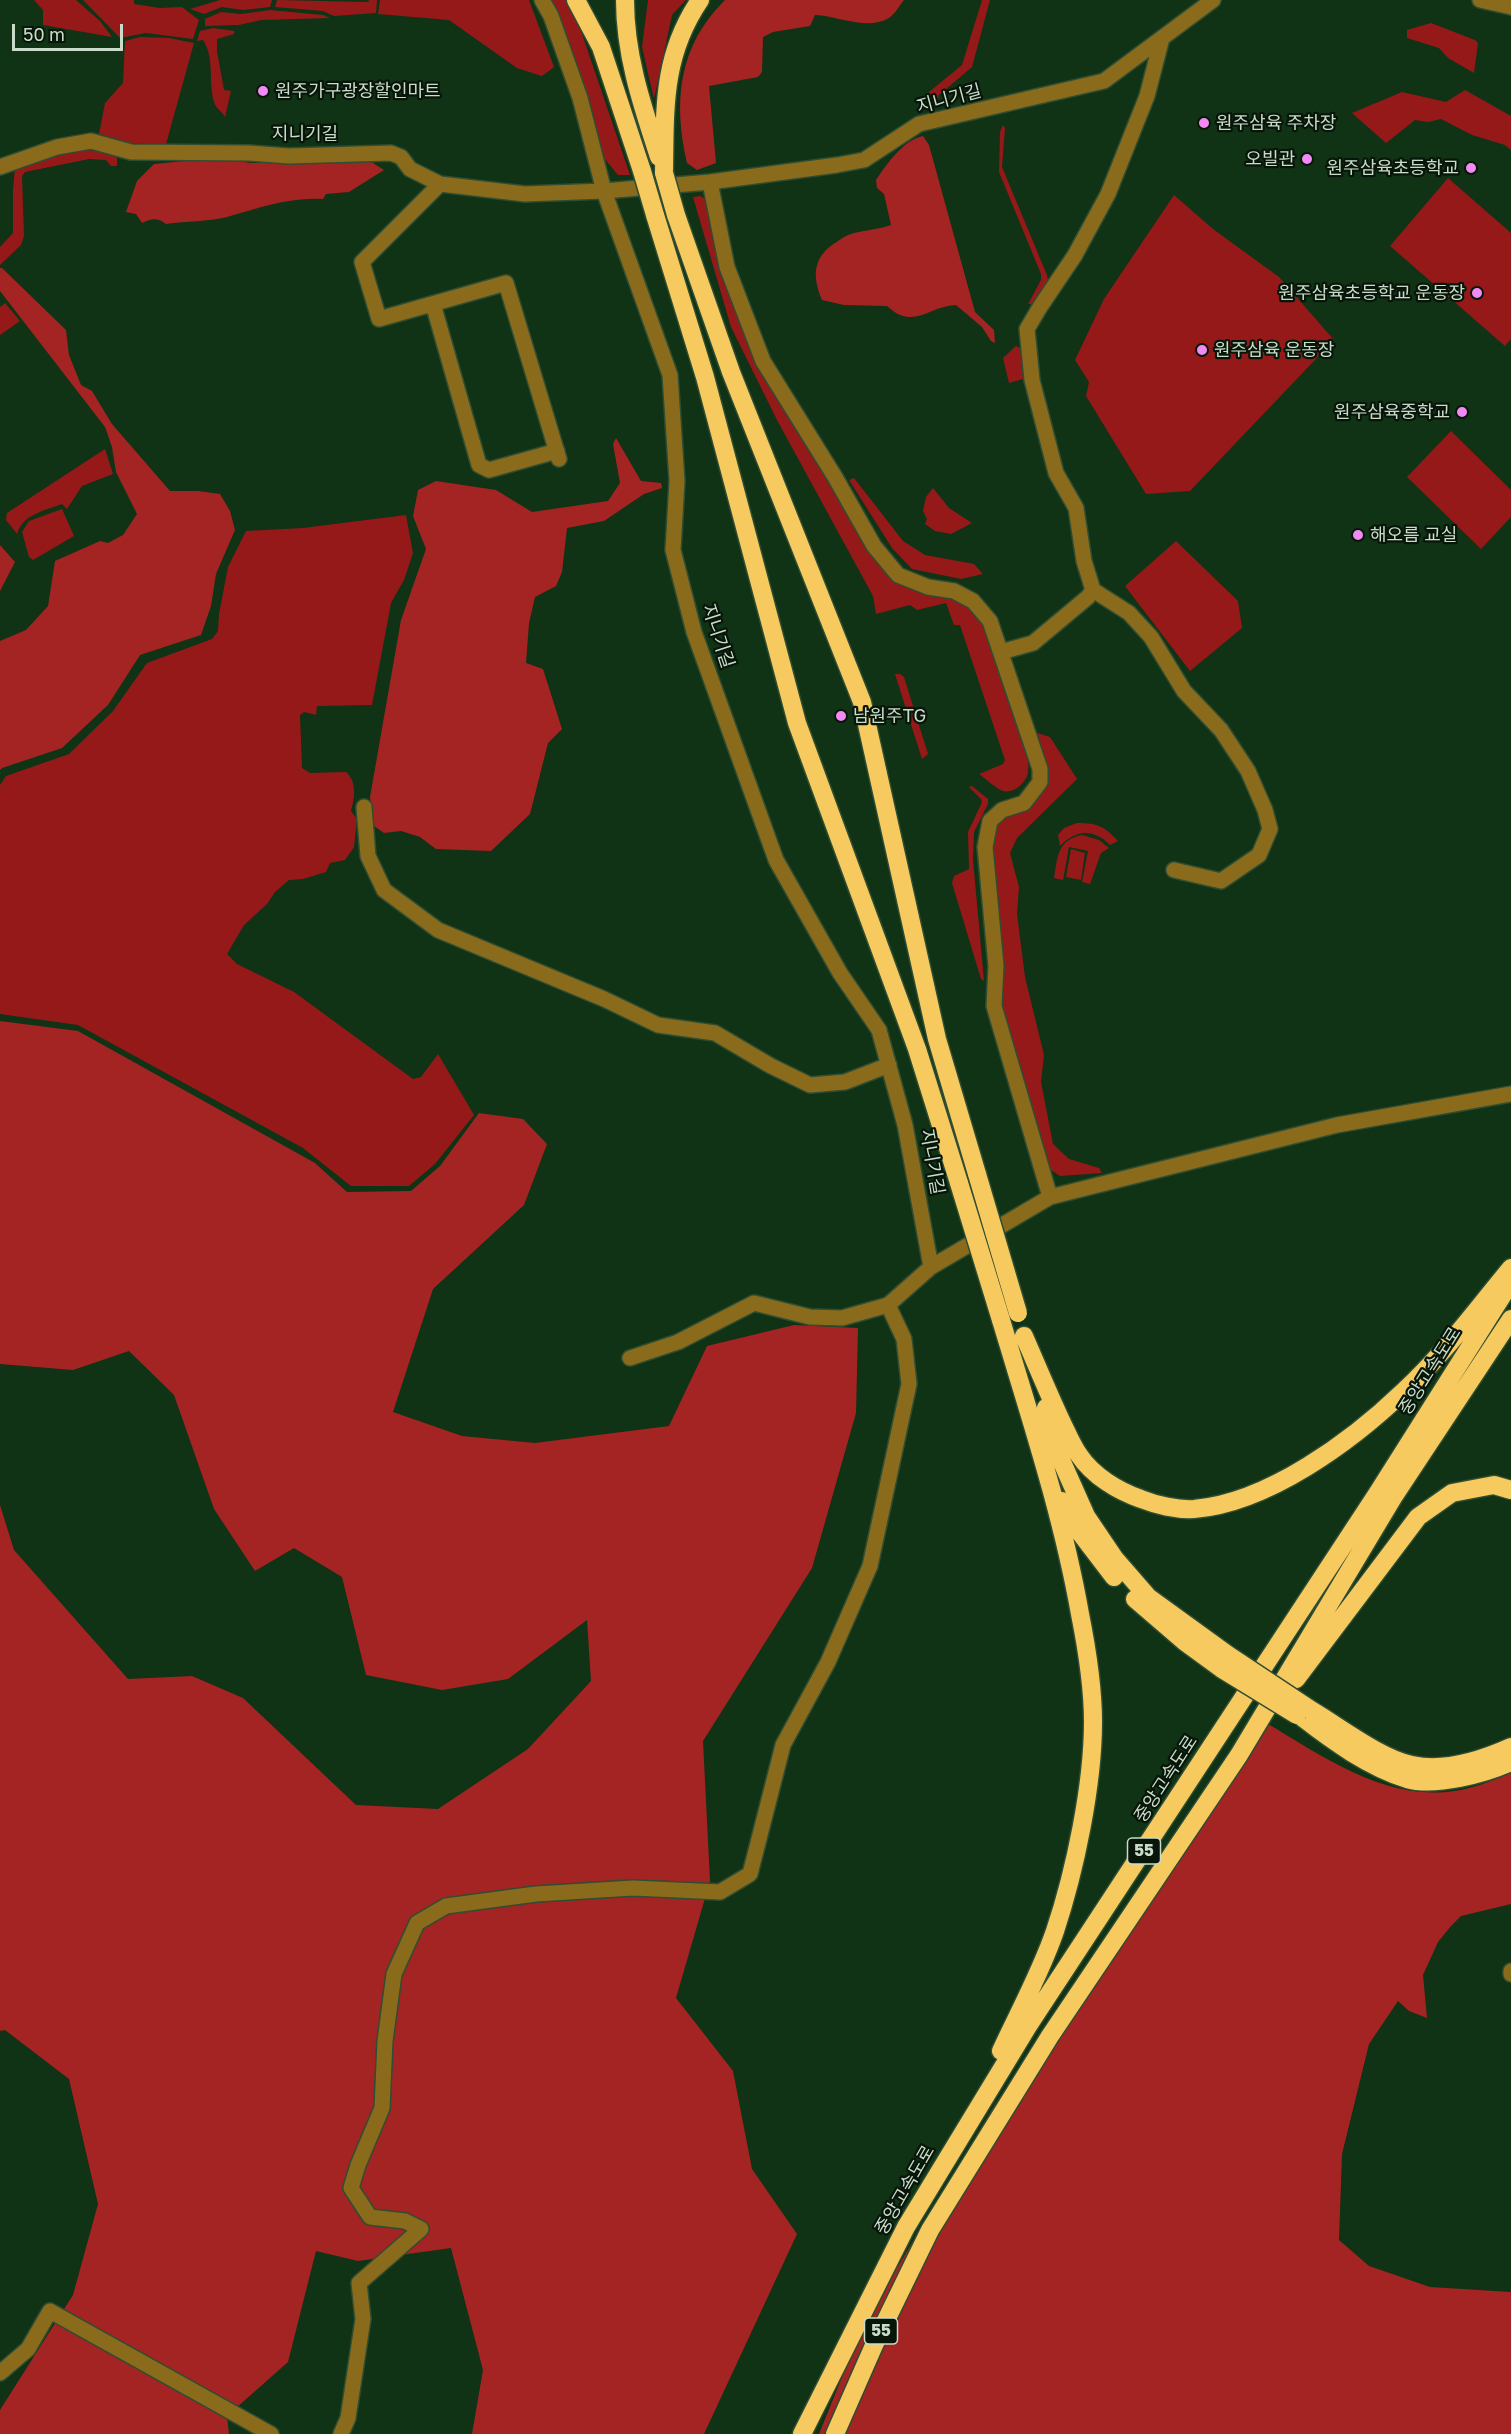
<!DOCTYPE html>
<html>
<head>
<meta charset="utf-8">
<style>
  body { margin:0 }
  #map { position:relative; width:1511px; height:2434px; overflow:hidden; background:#103215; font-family:"Golos Text",sans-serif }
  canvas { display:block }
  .scale { position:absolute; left:12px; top:24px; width:111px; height:27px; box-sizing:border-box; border:3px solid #c9dcca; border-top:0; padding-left:8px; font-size:18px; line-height:21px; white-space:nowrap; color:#c9dcca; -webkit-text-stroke:4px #08160a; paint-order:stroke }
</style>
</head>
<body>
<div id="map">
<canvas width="1511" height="2434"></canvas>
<div class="scale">50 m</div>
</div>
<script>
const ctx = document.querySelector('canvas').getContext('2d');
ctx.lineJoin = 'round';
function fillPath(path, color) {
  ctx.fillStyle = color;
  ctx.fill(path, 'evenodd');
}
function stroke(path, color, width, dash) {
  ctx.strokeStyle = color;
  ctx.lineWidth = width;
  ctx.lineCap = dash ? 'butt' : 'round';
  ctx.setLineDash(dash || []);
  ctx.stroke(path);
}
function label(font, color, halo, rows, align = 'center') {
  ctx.font = font + ' "Golos Text","Noto Sans KR",sans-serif';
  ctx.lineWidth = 4.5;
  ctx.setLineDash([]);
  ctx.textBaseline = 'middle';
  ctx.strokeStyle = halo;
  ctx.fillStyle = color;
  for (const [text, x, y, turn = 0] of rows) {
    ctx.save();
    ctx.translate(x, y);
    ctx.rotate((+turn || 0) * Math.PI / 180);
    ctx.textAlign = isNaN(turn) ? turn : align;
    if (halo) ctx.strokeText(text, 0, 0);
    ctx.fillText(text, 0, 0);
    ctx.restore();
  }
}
const green = new Path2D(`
  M 34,0 L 76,0 L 100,21 L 112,37 L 43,25 L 43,10 Z
  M 83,0 L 134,0 L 134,4 L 160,8 L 182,7 L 199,20 L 193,39 L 146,33 L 120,38 Z
  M 220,0 L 272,0 L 270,7 L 243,10 L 222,7 L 204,14 L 190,9 Z
  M 277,0 L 368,2 L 369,0 L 377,0 L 376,13 L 334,16 L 323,11 L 275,7 Z
  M 380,0 L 529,0 L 554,67 L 542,76 L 517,68 L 449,20 L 378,14 Z
  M 549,0 L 568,0 L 579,25 L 630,175 L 618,175 L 604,158 L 587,97 Z
  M 648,0 L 686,0 L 672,15 L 654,99 L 642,47 Z
  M 982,0 L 990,0 L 972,67 L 939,95 L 937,104 L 931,103 L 927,98 L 929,92 L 962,65 Z
  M 270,10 L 323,15 L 330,18 L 261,20 L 239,25 L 205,26 L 205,19 L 221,12 L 241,14 Z
  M 1431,23 L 1475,40 L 1478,43 L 1474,73 L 1448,58 L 1439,48 L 1407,38 L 1407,30 Z
  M 213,28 L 234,31 L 234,34 L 217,39 L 217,51 L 224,90 L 231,91 L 225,117 C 222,111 216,109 214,102 C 208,82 215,58 203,40 L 197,41 L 200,31 Z
  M 140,37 L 169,38 L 194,43 L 166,144 L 130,143 L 99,134 L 105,103 L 123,83 L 125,41 Z
  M 1465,90 L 1511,116 L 1511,150 L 1505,145 L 1472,135 L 1441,119 L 1428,122 L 1415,120 L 1386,143 L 1352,113 L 1402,92 L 1446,102 Z
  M 1003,125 L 1005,128 L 1002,167 L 1047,275 L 1048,281 L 1034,304 L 1028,304 L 1041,280 L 1041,274 L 999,172 L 1000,132 Z
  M 84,149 L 112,153 L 117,158 L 117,166 L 111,166 L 106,160 L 89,159 L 25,172 L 22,176 L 24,236 L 21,245 L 0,265 L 0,247 L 13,233 L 13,189 L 15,168 L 25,160 Z
  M 1448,178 L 1511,233 L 1511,339 L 1505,346 L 1390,246 Z
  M 1174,195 L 1213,229 L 1279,277 L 1334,340 L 1190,491 L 1146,494 L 1086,396 L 1089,382 L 1075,360 L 1104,299 Z
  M 700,196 L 706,199 L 727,286 L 894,580 L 949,593 L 970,604 L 987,625 L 1028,757 C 1028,762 1029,767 1028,772 C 1027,782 1014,794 1003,791 C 995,788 986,779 979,774 L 1003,764 L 1005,760 L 960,625 L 954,625 L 946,603 L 917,610 L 910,605 L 876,614 L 873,596 L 777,420 L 731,327 L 693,197 Z
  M 5,303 L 20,321 L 0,335 L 0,307 Z
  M 1016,346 L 1022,349 L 1023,379 L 1009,383 L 1003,358 Z
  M 1451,431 L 1511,490 L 1511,517 L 1481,549 L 1407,477 Z
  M 105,449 L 113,474 L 82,486 L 67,509 L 62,504 C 44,511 23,514 17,534 L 6,520 L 7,513 Z
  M 854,478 L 903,541 L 925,555 L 974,564 L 983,574 L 961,579 L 912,569 L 892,548 L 849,480 Z
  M 933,488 L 949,508 L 972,523 L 951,534 L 935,531 L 925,524 L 927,519 L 923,511 L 926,497 Z
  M 62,509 L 74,536 L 33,560 L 29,557 L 22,532 L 29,521 Z
  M 406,515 L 413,553 L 404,580 L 391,603 L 372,705 L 317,706 L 316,715 L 304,712 L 300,715 L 302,768 L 310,773 L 346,772 C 357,782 355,797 351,811 L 357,819 L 354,847 L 345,860 L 330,863 L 326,872 L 303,879 L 289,880 L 275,892 L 267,904 L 244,925 L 227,954 L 237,964 L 294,992 L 413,1079 L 421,1077 L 438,1054 L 474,1115 L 435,1164 L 409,1186 L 351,1186 L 303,1148 L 78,1025 L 0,1014 L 0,785 L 6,776 L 69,754 L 113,711 L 147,663 L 212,639 L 218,631 L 219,614 L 228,567 L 246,531 L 303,528 Z
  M 1176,541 L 1238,601 L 1242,628 L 1190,671 L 1125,586 Z
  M 895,674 L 900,674 L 904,677 L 928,754 L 922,759 Z
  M 1034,732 L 1050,737 L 1077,779 L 1017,838 L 1010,853 L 1019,887 L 1017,914 L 1025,977 L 1044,1055 L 1041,1082 L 1053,1144 L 1069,1159 L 1099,1168 L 1102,1173 L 1060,1176 L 1048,1168 L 1003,1014 L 991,850 L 994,824 L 1046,782 Z
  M 972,786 L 988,799 L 988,804 L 974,832 L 973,860 L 984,981 L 981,979 L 952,883 L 954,876 L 969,869 L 968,832 L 982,802 L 981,799 L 969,787 Z
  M 1077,823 C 1098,823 1104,826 1118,841 L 1110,845 C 1093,828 1076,830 1060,846 L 1058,835 L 1064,828 Z
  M 1082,835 L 1099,840 L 1109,848 L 1101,853 L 1090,884 L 1082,882 L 1088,851 L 1069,847 L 1063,880 L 1054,878 C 1058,856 1057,840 1082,835 Z
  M 1071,849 L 1085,853 L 1081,880 L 1066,877 Z`);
const forest = new Path2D(`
  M 725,0 L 904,0 C 899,6 895,14 889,18 C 867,31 839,16 815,15 L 810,26 L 773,32 L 763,37 L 762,72 L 758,77 L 709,86 L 716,163 L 697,170 L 687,163 C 673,102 678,46 725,0 Z
  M 923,136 L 929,145 L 975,312 L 994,330 L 995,343 L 991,341 L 982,327 L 956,305 C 928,306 914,331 887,306 L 844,305 L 822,300 C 813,278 812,260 832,245 C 837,242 843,237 848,235 C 862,230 877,230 891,225 L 884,194 L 877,188 L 876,180 C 887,164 903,140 923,136 Z
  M 216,158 L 251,163 L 370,161 L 384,170 L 349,192 L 326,194 L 323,199 C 289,197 259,208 227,217 C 208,222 186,221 166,224 C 157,217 151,219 142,223 L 136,214 L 126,212 L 137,181 L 154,164 Z
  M 0,268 L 2,268 L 66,330 L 69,355 L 81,385 L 92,391 L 112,424 L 170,491 L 198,491 L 220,494 L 230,511 L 235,530 L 216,574 L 211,606 L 201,635 L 140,655 L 108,705 L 62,748 L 2,768 L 0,770 L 0,641 L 26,630 L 48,606 L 55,561 L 100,541 L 108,543 L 123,535 L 137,514 L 116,472 L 112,447 L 105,427 L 0,291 Z
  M 616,438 L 641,481 L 661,483 L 662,488 L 644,494 L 604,521 L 567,528 L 562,572 L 556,586 L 535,597 L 529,623 L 526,663 L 543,669 L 562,729 L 548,743 L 530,814 L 491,851 L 436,849 L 420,837 L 401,831 L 384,833 L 374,826 L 370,797 L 401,620 L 426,549 L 413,516 L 418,490 L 436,481 L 496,490 L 532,512 L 608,501 L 620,483 L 613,444 Z
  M 0,545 L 15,562 L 0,591 Z
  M 0,1021 L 78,1031 L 315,1163 L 347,1192 L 411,1191 L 440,1166 L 479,1113 L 523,1119 L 547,1144 L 524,1205 L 433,1289 L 393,1412 L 462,1436 L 535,1443 L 669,1426 L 707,1346 L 794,1325 L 858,1328 L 856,1413 L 812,1568 L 703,1741 L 710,1881 L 676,1998 L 733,2071 L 752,2169 L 797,2234 L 704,2434 L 472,2434 L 483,2370 L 451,2248 L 358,2261 L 316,2251 L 288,2362 L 227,2416 L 229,2434 L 0,2434 L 0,2410 L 73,2295 L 98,2204 L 69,2079 L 5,2030 L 0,2031 L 0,1505 L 14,1550 L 128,1679 L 192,1676 L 243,1698 L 356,1805 L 438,1809 L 528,1749 L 591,1681 L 587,1620 L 508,1679 L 442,1690 L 366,1675 L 342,1577 L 294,1548 L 255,1571 L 214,1509 L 174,1395 L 129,1351 L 73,1370 L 0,1364 Z
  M 1256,1717 C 1316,1751 1381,1802 1454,1791 C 1473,1789 1493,1780 1511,1773 L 1511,1904 L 1461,1916 L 1451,1926 L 1438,1942 L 1423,1975 L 1427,2018 L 1409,2011 L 1398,2001 L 1369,2044 L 1342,2154 L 1339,2240 L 1369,2266 L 1430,2287 L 1511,2292 L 1511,2434 L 819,2434 L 864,2323 L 994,2106 Z`);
const minor = new Path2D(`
  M 542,0 L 551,16 L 580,98 L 604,191 L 670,375 L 677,481 L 673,550 L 694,632 L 776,860 L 840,973 L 879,1030 L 905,1125 L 931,1267
  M 1480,0 L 1511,7
  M 1162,38 L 1147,96 L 1108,194 L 1075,255 L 1040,307 L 1027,329 L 1032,380 L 1056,473 L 1076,508 L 1084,561 L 1093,590 L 1129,613 L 1151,637 L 1184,691 L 1221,730 L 1248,771 L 1265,810 L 1270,829 L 1259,855 L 1221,881 L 1174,870
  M 0,167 L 57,147 L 91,141 L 131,152 L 249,153 L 289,156 L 391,153 L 401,157 L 410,169 L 440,184 L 525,194 L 604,191 L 710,182 L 837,165 L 864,160 L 919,124 L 1104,81 L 1213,0
  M 710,182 L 727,267 L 763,361 L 835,477 L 874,546 L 898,575 L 928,587 L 954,591 L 973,601 L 990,621 L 1040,769 L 1040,782 L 1024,803 L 1002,810 L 990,821 L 985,847 L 996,966 L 994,1006 L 1050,1197
  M 440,184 L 362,262 L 379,319 L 506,283 L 559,459
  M 433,304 L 479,465 L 489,470 L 557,451
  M 1001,652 L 1033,643 L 1088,597 L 1093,590
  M 364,807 L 368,856 L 384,890 L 438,930 L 604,999 L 658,1025 L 715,1033 L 771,1066 L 810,1085 L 845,1082 L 889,1065
  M 630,1358 L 678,1342 L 754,1303 L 810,1317 L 842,1318 L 888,1305 L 931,1267 L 1050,1197 L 1337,1125 L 1511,1094
  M 1511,1971 L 1511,1974
  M 0,2373 L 28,2349 L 50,2311 L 271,2434
  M 341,2434 L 348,2418 L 363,2319 L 359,2283 L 421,2229 L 405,2221 L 370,2217 L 351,2188 L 358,2165 L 382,2108 L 385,2041 L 394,1974 L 417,1923 L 446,1906 L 536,1894 L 633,1888 L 720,1892 L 750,1874 L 783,1745 L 828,1662 L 870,1566 L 909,1384 L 904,1339 L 888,1305`);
const highway = new Path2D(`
  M 576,0 L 601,47 L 642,171
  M 625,0 C 625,55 642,105 659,157
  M 664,173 C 665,108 662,56 700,0
  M 655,215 L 705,377 L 797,723 L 917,1049 L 959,1183
  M 676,215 L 731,372 L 862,702 L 937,1039 L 977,1174
  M 1024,1336 C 1038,1368 1051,1400 1066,1431 C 1070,1439 1074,1448 1079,1455 C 1093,1476 1118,1491 1141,1499 C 1156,1505 1177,1510 1194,1509 C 1268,1503 1352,1441 1404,1391 C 1444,1354 1477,1309 1511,1268
  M 1046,1408 L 1062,1462 L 1086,1516 L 1115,1559 L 1148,1597 L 1228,1655
  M 1062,1501 L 1075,1526 L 1114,1577
  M 1135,1599 L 1185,1642 L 1222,1669
  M 1296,1679 L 1418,1517 L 1452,1493 L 1494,1485 L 1511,1490
  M 1311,1710 C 1340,1727 1381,1759 1412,1765 C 1444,1772 1482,1760 1511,1747
  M 1303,1718 C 1334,1742 1369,1767 1407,1779 C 1435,1787 1485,1774 1511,1762
  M 1001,2051 C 1019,2012 1041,1972 1055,1931 C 1075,1871 1093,1785 1093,1722 C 1093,1686 1087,1649 1080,1614 C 1062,1513 1030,1417 1001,1320
  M 802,2434 L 906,2227 L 1028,2026 L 1377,1494 L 1511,1282
  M 835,2434 L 875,2343 L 930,2230 L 1050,2036 L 1239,1755 L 1394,1496 L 1511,1319`);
const highwayBridge = new Path2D(`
  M 642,171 L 655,215
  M 664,173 L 676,215
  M 977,1174 L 1018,1313
  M 959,1183 L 1001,1320
  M 1228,1655 L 1311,1710
  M 1222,1669 L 1297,1715`);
const markers = [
  [263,91,6,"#f28af3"],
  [1204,123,6,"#f28af3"],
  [1307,159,6,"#f28af3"],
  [1471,168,6,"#f28af3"],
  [1477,293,6,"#f28af3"],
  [1202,350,6,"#f28af3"],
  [1462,412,6,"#f28af3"],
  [1358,535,6,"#f28af3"],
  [841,716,6,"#f28af3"]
];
const shields = [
  [1144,1851,33],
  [881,2331,33]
];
const shieldNames = [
  ["55",1144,1851],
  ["55",881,2331]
];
const poiNames = [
  ["원주가구광장할인마트",275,91],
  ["원주삼육 주차장",1216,123],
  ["오빌관",1295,159,"right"],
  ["원주삼육초등학교",1459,168,"right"],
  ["원주삼육초등학교 운동장",1465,293,"right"],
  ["원주삼육 운동장",1214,350],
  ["원주삼육중학교",1450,412,"right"],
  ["해오름 교실",1370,535],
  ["남원주TG",853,716]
];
const streetNames = [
  ["지니기길",949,99,-15],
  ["지니기길",305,134],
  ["지니기길",718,636,72],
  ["지니기길",932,1162,80],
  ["중앙고속도로",1430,1371,-58],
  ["중앙고속도로",1166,1779,-57],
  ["중앙고속도로",905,2190,-60]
];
fillPath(green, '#96191a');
fillPath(forest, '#a42423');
stroke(minor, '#2e4d32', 18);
stroke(highway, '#2e4d32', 21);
stroke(minor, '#896b1b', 15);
stroke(highway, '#f7ca5f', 18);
stroke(highwayBridge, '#2e4d32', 21, []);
stroke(highwayBridge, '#f7ca5f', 18);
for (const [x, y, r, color] of markers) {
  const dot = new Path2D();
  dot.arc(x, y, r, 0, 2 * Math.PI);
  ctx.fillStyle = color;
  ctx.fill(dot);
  stroke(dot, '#08160a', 2);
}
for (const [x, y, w] of shields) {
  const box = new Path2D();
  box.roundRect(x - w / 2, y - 13, w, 26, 4.5);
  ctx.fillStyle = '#08160a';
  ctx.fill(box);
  stroke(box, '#c9dcca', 1.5);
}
label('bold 16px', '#c9dcca', null, shieldNames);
label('18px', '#c9dcca', '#08160a', poiNames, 'left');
label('18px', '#c9dcca', '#08160a', streetNames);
</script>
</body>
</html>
